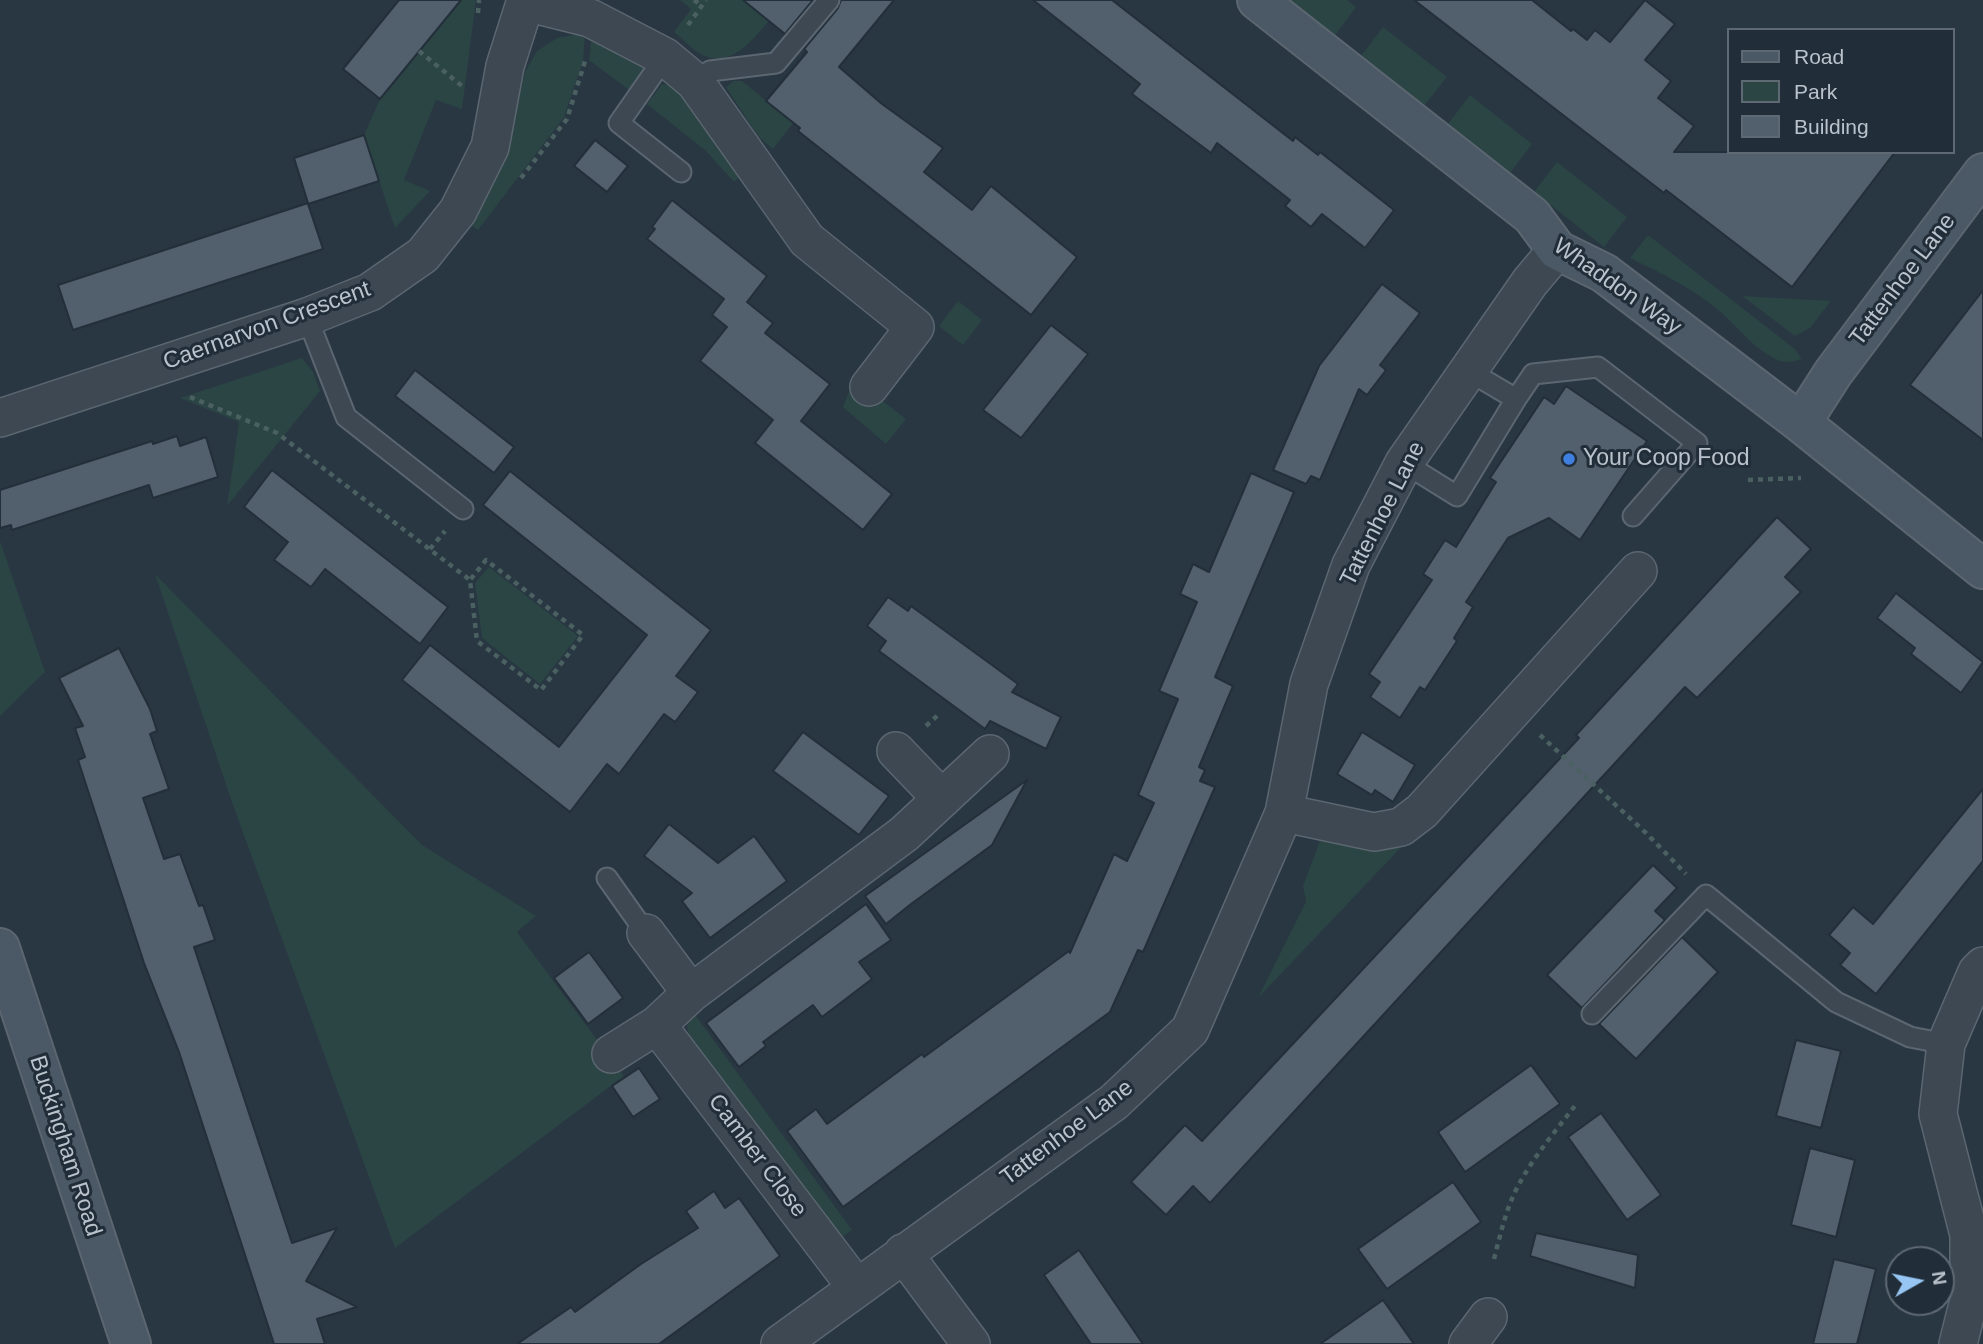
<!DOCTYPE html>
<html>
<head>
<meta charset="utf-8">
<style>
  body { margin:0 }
  #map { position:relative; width:1983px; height:1344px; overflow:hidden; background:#293743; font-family:Arial,sans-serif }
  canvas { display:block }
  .legend { position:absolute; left:1727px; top:28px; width:228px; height:126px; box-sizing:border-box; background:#212d38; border:2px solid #5e6973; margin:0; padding:9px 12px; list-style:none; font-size:21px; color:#bac3cc }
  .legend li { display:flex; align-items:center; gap:14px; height:35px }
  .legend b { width:35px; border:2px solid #5e6973 }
  .north { position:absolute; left:1885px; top:1246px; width:70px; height:70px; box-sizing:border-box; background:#212d38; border:2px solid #5e6973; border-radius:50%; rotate:81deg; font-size:19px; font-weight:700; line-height:28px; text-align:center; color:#bac3cc }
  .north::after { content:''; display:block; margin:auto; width:24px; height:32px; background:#97c6f4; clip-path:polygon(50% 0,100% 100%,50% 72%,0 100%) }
</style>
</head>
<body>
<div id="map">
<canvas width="1983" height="1344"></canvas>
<ul class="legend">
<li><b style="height:9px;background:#4b5865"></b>Road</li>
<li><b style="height:19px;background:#2b4444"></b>Park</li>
<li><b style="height:19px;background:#52606d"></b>Building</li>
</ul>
<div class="north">N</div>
</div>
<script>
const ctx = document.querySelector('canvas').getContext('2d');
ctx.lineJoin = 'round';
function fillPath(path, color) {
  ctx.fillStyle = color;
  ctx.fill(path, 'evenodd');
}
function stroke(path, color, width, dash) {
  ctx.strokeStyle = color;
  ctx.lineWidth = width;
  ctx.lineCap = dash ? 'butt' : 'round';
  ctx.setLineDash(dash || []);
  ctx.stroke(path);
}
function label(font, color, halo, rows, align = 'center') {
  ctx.font = font + ' Arial,sans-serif';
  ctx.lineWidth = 6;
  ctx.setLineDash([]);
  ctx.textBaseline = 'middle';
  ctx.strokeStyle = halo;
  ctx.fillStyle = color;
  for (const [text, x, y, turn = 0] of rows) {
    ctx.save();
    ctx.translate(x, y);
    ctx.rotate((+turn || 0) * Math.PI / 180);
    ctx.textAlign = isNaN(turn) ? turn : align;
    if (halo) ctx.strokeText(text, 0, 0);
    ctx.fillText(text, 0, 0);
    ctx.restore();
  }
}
const green = new Path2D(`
  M 456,0 L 476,0 L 462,109 L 436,100 L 404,180 L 430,191 L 395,228 L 364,135 L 380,99 L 459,3 Z
  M 680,0 L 743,0 L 769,21 C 753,39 733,67 705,56 C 694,52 683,39 674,32 L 691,9 Z
  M 1286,0 L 1347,0 L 1356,7 L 1334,37 Z
  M 1383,27 L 1447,77 L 1424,106 L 1361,56 Z
  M 585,33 L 583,61 L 564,117 L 478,230 L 470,224 L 506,156 L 525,72 L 537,51 L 557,38 Z
  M 592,35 L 648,64 L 629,90 L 589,60 Z
  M 734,81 L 742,81 L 793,123 L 773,149 L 758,136 L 726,87 Z
  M 662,84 L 675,86 L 741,176 L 734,182 L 706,151 L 647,104 Z
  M 1470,95 L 1532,144 L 1510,173 L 1448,124 Z
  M 1557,162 L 1627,217 L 1604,247 L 1534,192 Z
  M 1648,235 L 1795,349 L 1802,359 C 1792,362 1785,364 1776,359 C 1752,348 1738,326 1718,310 C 1692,288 1661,273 1630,258 Z
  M 1742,296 L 1831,301 L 1810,328 L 1795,336 Z
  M 958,301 L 982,320 L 963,345 L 939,326 Z
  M 302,358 L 313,372 L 320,391 L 227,506 L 239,422 L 180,398 Z
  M 854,379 L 906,419 L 886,444 L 843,407 Z
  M 0,541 L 45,672 L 0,716 Z
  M 489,567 L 578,636 L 540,684 L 482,638 L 475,583 Z
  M 155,574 L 422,845 L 536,916 L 517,932 L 624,1076 L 395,1248 L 234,808 Z
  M 1322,835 L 1408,840 L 1258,998 L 1306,902 L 1303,886 Z
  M 693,1012 L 852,1230 L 838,1240 L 690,1041 L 687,1026 Z`);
const building = new Path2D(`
  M 399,0 L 461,0 L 380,99 L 343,69 Z
  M 743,0 L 813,0 L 785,34 Z
  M 841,0 L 894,0 L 839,67 L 882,104 L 943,148 L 924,172 L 972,210 L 991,186 L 1077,257 L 1031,315 L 798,131 L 800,128 L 766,101 L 807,52 L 804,49 L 838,8 Z
  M 1033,0 L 1112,0 L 1293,141 L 1295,137 L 1318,155 L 1320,152 L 1394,210 L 1365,248 L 1322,214 L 1311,227 L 1285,206 L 1290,200 L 1217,143 L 1211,153 L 1132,94 L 1140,84 Z
  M 1414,0 L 1532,0 L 1571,31 L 1573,29 L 1587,40 L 1595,30 L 1610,42 L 1645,0 L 1675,24 L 1645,60 L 1671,81 L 1658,98 L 1694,126 L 1674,152 L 1895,152 L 1792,287 L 1666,190 L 1664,193 Z
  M 364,135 L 379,181 L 308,204 L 323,249 L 73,330 L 58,285 L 308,203 L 294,158 Z
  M 595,140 L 628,166 L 607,192 L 574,166 Z
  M 672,200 L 767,276 L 747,302 L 773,323 L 765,333 L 830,384 L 801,421 L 892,494 L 863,530 L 755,443 L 773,420 L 700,361 L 727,327 L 712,315 L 724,299 L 647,239 L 655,229 L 652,227 Z
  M 1382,284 L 1420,313 L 1380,365 L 1386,370 L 1367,395 L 1359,389 L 1320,480 L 1311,476 L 1306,484 L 1273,470 L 1319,366 Z
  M 1983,290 L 1983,440 L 1910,385 Z
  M 1051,325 L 1088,354 L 1021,438 L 983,410 Z
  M 415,370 L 514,447 L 494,473 L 395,396 Z
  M 1566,386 L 1647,441 L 1580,540 L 1549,518 L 1508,538 L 1466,602 L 1473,607 L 1454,638 L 1457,641 L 1425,690 L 1420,687 L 1400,718 L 1370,697 L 1380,682 L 1369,674 L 1432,580 L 1423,574 L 1445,540 L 1456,547 L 1496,482 L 1490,478 L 1544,397 L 1554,404 Z
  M 177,436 L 180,446 L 206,437 L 218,477 L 153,498 L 149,485 L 12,530 L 11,525 L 0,528 L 0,490 L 152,441 L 153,444 Z
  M 272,470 L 448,607 L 420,644 L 325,569 L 311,587 L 274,560 L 288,542 L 244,507 Z
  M 510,471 L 711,630 L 676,676 L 698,692 L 675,722 L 664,714 L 619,774 L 607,764 L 570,812 L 402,680 L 430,645 L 559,747 L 647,635 L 483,505 Z
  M 1251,473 L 1294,492 L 1215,677 L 1233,686 L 1199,767 L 1205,770 L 1200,781 L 1215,787 L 1143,952 L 1138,950 L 1110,1012 L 843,1207 L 787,1131 L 816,1109 L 827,1124 L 922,1054 L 924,1057 L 1069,951 L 1070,953 L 1114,854 L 1127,861 L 1154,803 L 1138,795 L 1178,699 L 1159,691 L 1197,602 L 1180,594 L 1193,564 L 1209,572 Z
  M 1777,517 L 1811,549 L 1785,577 L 1801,592 L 1697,698 L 1685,687 L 1210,1203 L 1193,1186 L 1166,1215 L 1131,1182 L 1185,1125 L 1202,1141 L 1579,738 L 1576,735 Z
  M 1896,593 L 1983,662 L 1961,693 L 1911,654 L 1915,648 L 1877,618 Z
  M 888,597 L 908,611 L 911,606 L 1018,684 L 1012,692 L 1061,717 L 1046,749 L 990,721 L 985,729 L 879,651 L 886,641 L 867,626 Z
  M 119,648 L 150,709 L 157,731 L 150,734 L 169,789 L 143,798 L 164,859 L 180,854 L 199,906 L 203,905 L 215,940 L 194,947 L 292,1243 L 337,1228 L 306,1281 L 357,1307 L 317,1319 L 325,1344 L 274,1344 L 179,1052 L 144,963 L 78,760 L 85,757 L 75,728 L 83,726 L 59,678 Z
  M 803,732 L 889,796 L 859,835 L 773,771 Z
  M 1362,732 L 1415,765 L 1393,802 L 1375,790 L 1372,795 L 1337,774 Z
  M 1027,780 L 992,845 L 911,904 L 886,924 L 865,896 Z
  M 1983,789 L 1983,861 L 1876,994 L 1840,965 L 1850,953 L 1829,935 L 1853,907 L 1873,924 Z
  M 669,824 L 718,863 L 754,836 L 787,881 L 710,938 L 682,901 L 692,893 L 644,856 Z
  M 1653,865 L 1677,888 L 1655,911 L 1665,920 L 1582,1008 L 1547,975 Z
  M 866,904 L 891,940 L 859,962 L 872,979 L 822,1017 L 813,1005 L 763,1042 L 766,1046 L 739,1067 L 706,1023 Z
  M 1682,937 L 1718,972 L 1636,1059 L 1599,1024 Z
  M 589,952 L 623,998 L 588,1024 L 554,978 Z
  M 1796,1040 L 1841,1051 L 1821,1128 L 1776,1116 Z
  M 1531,1065 L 1560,1104 L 1465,1172 L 1438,1132 Z
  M 639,1068 L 660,1099 L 633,1117 L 612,1086 Z
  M 1601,1113 L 1661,1195 L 1627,1220 L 1568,1137 Z
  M 1810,1148 L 1855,1160 L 1836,1237 L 1791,1225 Z
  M 1453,1182 L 1481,1222 L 1387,1289 L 1358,1249 Z
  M 714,1191 L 725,1208 L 739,1198 L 780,1256 L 659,1344 L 517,1344 L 571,1307 L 575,1312 L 641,1264 L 698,1228 L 686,1211 Z
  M 1536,1233 L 1638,1255 L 1635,1288 L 1530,1256 Z
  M 1079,1250 L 1102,1284 L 1143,1344 L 1091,1344 L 1044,1275 Z
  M 1834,1259 L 1876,1269 L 1857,1344 L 1813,1344 Z
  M 1383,1300 L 1414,1344 L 1320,1344 Z`);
const path = new Path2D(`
  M 694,0 L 702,6
  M 478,13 L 479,0
  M 688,25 L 706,0
  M 419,51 L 462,86
  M 521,178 L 567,119 L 586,58
  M 190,397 L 277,433 L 470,580 L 477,641 L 541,690 L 583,635 L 486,560 L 470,580
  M 1748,480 L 1801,478
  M 430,549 L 445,531
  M 926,726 L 938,715
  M 1540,735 L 1646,833 L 1686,874
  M 1494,1259 C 1500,1236 1505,1213 1515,1192 C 1531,1159 1556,1131 1577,1103`);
const lane = new Path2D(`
  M 665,57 L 619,123 L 681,172
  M 695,82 L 710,71 L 776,63 L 829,0
  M 307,317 L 346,417 L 463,509
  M 1516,399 L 1533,374 L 1598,367 L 1697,443 L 1633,516
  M 1404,463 L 1457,496 L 1516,399 L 1467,370
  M 607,878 L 646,933
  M 1592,1014 L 1706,895 L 1836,1002 L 1910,1037 L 1946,1044`);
const street = new Path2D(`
  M 526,2 L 590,18 L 665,57 L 695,82 L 807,240 L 915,327 L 869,387
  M 0,418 L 307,317 L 370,292 L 423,255 L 458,211 L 490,147 L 505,66 L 526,0
  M 896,751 L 942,799
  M 1284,813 L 1374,832 L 1401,827 L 1422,811 L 1638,571
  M 646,933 L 691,993
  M 657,1025 L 857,1288
  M 611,1054 L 657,1025 L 691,993 L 904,834 L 990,754
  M 903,1253 L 971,1344
  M 780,1344 L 1114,1102 L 1190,1030 L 1284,813 L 1309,684 L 1351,565 L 1404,463 L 1530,282 L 1557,250
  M 1468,1344 L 1488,1317
  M 1958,1344 L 1969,1300 L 1969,1235 L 1938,1114 L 1946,1044 L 1977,972 L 1983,966`);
const secondary = new Path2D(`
  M 1257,0 L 1532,216 L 1557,250 L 1604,273 L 1801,423 L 1983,569
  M 1801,423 L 1833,373 L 1983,173
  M 0,948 L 131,1344`);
const markers = [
  [1569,459,7,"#3f7fe0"]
];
const streetNames = [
  ["Tattenhoe Lane",1903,280,-53],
  ["Whaddon Way",1617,287,35],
  ["Caernarvon Crescent",267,326,-20],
  ["Tattenhoe Lane",1383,514,-63],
  ["Tattenhoe Lane",1067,1133,-37],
  ["Buckingham Road",65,1146,72],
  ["Camber Close",757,1156,53]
];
const poiNames = [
  ["Your Coop Food",1583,459]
];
fillPath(green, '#2b4444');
fillPath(building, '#52606d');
stroke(building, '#232f3a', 2);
stroke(lane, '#5b6670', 23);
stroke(street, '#5b6670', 40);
stroke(secondary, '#5b6670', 42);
stroke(path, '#4b6161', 4.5, [5, 5]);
stroke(lane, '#3d4852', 19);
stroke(street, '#3d4852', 37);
stroke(secondary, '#4b5865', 38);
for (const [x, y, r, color] of markers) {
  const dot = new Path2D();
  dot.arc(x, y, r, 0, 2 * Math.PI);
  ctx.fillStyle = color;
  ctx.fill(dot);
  stroke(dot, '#212d38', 2.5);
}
label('23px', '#bac3cc', '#212d38', streetNames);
label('23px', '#bac3cc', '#212d38', poiNames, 'left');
</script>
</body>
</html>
